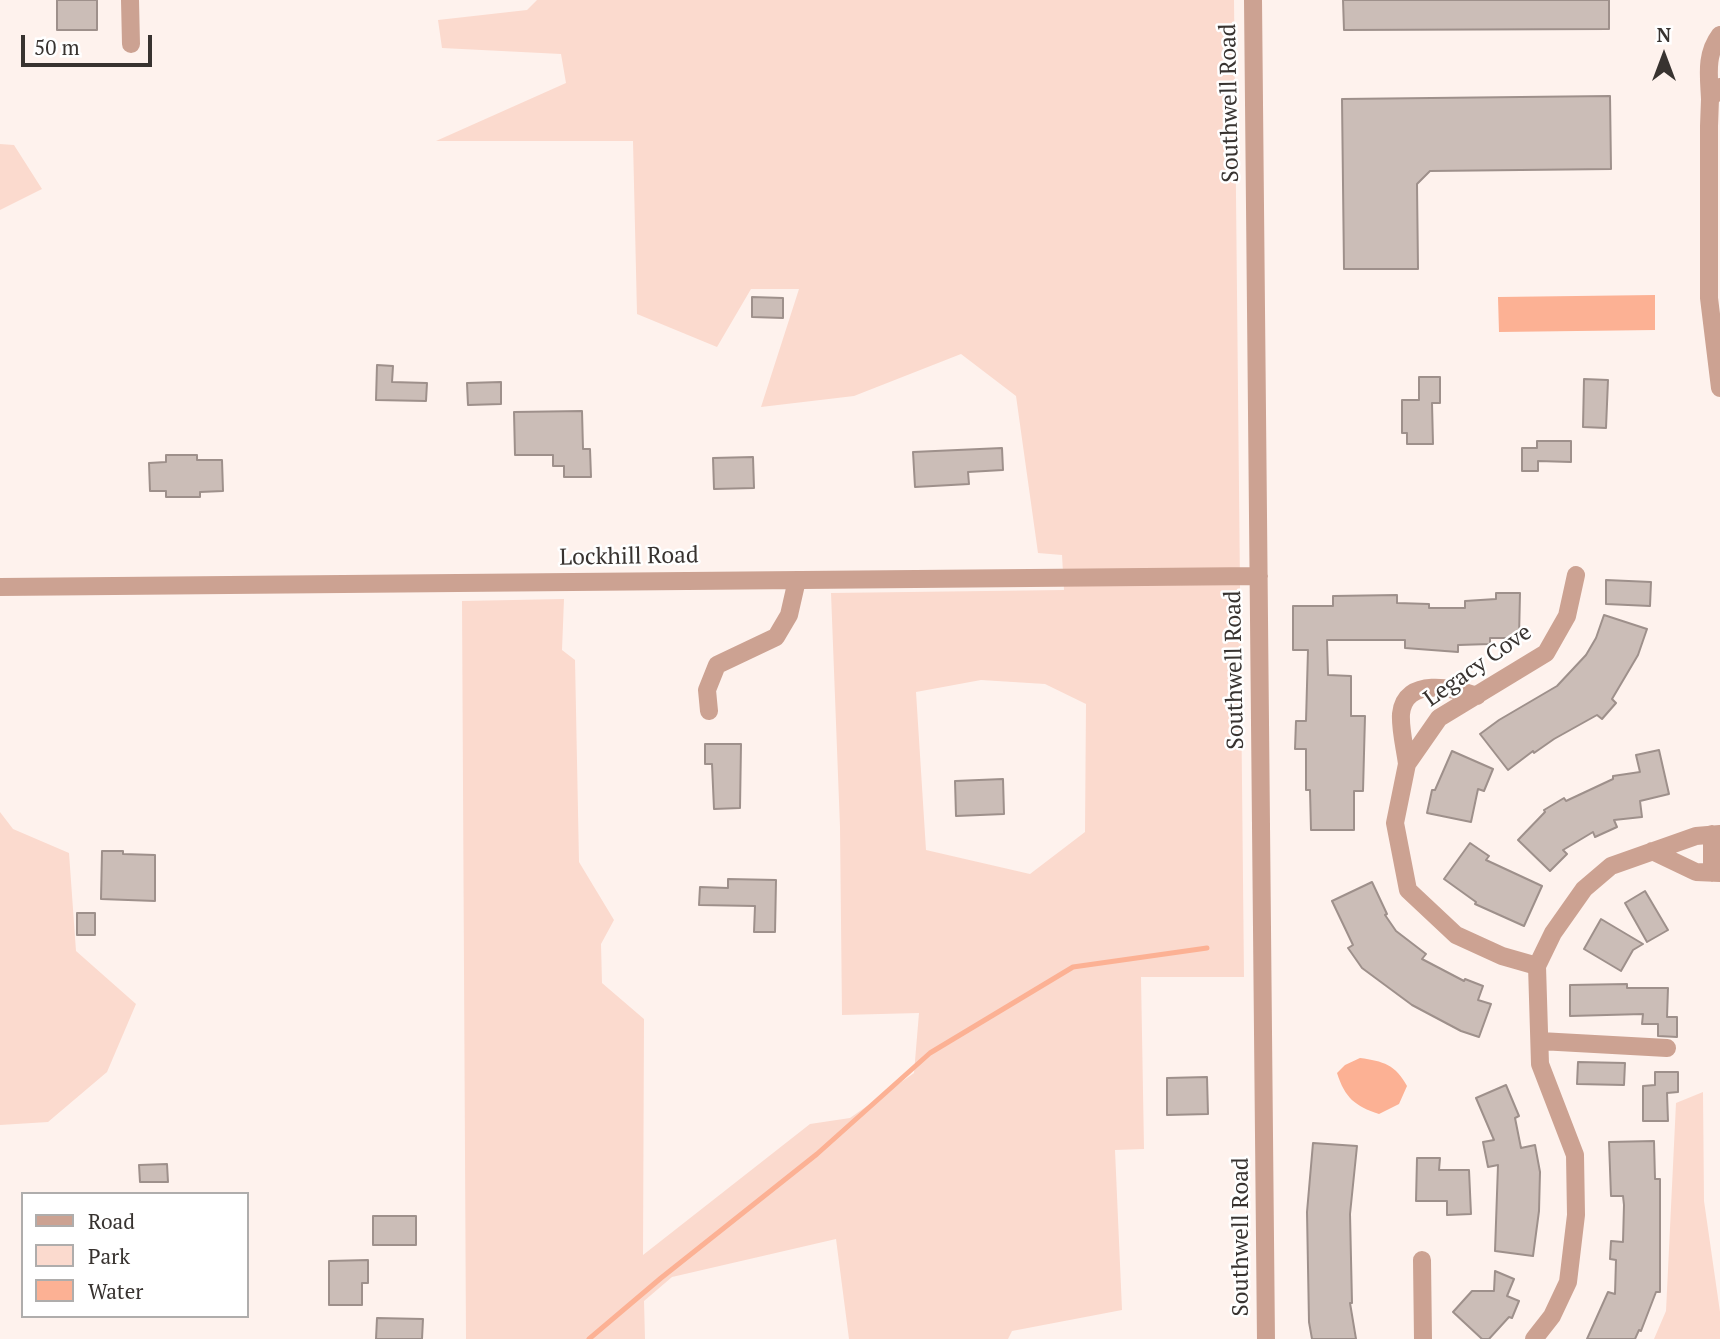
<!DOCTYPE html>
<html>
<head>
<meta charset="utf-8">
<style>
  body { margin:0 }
  #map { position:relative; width:1720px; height:1339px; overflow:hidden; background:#fef2ed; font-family:"PT Serif",serif }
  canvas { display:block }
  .legend { position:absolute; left:21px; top:1192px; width:228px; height:126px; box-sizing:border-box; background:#fff; border:2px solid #afadac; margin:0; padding:9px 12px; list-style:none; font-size:21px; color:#383330 }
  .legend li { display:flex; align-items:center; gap:14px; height:35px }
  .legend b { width:35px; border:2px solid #afadac }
  .north { position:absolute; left:1629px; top:21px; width:70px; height:70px; -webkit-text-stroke:5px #fff; paint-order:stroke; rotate:0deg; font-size:19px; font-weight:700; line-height:28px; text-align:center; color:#383330 }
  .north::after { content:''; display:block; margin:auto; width:24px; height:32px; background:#383330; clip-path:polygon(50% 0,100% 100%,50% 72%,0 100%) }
  .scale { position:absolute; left:21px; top:35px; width:131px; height:32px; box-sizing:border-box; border:4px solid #383330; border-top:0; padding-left:9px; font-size:21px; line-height:24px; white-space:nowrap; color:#383330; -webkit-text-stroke:5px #fff; paint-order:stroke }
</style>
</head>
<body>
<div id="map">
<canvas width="1720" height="1339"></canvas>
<ul class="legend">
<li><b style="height:9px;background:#cca292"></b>Road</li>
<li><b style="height:19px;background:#fbdace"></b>Park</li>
<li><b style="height:19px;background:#fcb194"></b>Water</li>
</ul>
<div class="north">N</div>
<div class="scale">50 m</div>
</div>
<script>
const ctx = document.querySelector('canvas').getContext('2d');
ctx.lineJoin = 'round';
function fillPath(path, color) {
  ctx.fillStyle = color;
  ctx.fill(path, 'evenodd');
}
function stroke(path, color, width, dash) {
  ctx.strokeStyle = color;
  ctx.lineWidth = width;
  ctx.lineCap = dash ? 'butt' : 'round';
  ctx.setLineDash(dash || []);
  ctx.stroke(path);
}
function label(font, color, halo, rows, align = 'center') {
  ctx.font = font + ' "PT Serif",serif';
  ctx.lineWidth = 5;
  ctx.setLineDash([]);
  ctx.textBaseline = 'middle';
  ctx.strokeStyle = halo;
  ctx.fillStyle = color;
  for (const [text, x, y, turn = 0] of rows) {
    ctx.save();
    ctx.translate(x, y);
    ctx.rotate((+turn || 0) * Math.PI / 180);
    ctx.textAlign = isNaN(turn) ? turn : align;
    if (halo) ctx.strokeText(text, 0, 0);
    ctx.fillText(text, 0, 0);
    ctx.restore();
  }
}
const green = new Path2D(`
  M 537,0 L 1234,0 L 1244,977 L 1141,977 L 1144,1149 L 1115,1150 L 1122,1310 L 1012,1331 L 1008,1339 L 849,1339 L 836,1239 L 672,1277 L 644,1301 L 645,1339 L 466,1339 L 462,601 L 564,599 L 562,650 L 575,660 L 579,862 L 614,920 L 601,944 L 602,983 L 644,1019 L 643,1255 L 810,1124 L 850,1118 L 914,1073 L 919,1013 L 842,1015 L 840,827 L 831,593 L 1064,590 L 1062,555 L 1038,553 L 1016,396 L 961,354 L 854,396 L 761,407 L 799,289 L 751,289 L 717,347 L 637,314 L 633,141 L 436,141 L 566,83 L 561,54 L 442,48 L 438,20 L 527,10 ZM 981,680 L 1045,684 L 1086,704 L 1085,832 L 1030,874 L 926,850 L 916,692 Z
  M 0,144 L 14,145 L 42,189 L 0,210 Z
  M 0,812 L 13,829 L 69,853 L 76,951 L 136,1004 L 107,1072 L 48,1122 L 0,1125 Z
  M 1703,1092 L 1704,1201 L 1720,1312 L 1720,1339 L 1654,1339 L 1666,1311 L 1676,1103 Z`);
const water = new Path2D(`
  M 1655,295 L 1655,330 L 1499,332 L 1498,297 Z
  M 1360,1058 C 1383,1061 1396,1065 1407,1086 L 1399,1104 L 1379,1114 C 1355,1106 1345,1098 1337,1073 L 1345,1065 Z`);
const stream = new Path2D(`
  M 589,1339 L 661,1278 L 817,1154 L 930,1053 L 1073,967 L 1207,948`);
const building = new Path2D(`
  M 57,0 L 97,0 L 97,30 L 57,30 Z
  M 1343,0 L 1609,0 L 1609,29 L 1344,30 Z
  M 1610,96 L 1611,169 L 1430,171 L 1417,184 L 1418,269 L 1344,269 L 1342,99 Z
  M 752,297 L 783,298 L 783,318 L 752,317 Z
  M 377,365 L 393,366 L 392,382 L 427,383 L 426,401 L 376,400 Z
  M 1419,377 L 1440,377 L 1440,403 L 1432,403 L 1433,444 L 1407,444 L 1407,433 L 1402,433 L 1402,400 L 1419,400 Z
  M 1584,379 L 1608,380 L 1606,428 L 1583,427 Z
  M 501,382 L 501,404 L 468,405 L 467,383 Z
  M 582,411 L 583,449 L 590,449 L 591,477 L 564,477 L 564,466 L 553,466 L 553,455 L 515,455 L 514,412 Z
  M 1537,441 L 1571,441 L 1571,462 L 1538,461 L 1538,471 L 1522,471 L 1522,448 L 1537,448 Z
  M 1002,448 L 1003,470 L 968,472 L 969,484 L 915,487 L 913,452 Z
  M 166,455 L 197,455 L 197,460 L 222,460 L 223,491 L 200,492 L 200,497 L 166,497 L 166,491 L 150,491 L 149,463 L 166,462 Z
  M 753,457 L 754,488 L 714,489 L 713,458 Z
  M 1606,580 L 1651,582 L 1650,606 L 1606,604 Z
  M 1496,593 L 1520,593 L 1519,638 L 1490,638 L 1490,644 L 1458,645 L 1458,652 L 1405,648 L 1405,640 L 1327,640 L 1328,675 L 1351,676 L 1351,716 L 1365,716 L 1363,791 L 1354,791 L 1354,830 L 1311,830 L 1310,790 L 1306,790 L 1306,749 L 1295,749 L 1296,721 L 1306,721 L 1308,650 L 1293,650 L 1293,606 L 1333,606 L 1333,596 L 1397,595 L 1397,603 L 1429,604 L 1429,608 L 1465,608 L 1465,601 L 1496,599 Z
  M 1604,615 L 1647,629 L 1638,655 L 1612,699 L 1616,703 L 1602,719 L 1597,715 L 1554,739 L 1534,753 L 1533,751 L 1508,770 L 1480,734 L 1499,720 L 1557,686 L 1586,655 L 1596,638 Z
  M 705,744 L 741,744 L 740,808 L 714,809 L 712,764 L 705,764 Z
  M 1659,750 L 1669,794 L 1640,801 L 1642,817 L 1614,820 L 1617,827 L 1595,837 L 1593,832 L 1563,850 L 1567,854 L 1550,871 L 1518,840 L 1545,812 L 1544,810 L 1564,798 L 1566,801 L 1613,779 L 1613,776 L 1640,772 L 1636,755 Z
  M 1452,751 L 1493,769 L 1484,791 L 1478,789 L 1471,822 L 1427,813 L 1432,790 L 1435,790 Z
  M 1003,779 L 1004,814 L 956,816 L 955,781 Z
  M 1470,843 L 1489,856 L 1486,860 L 1542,886 L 1524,926 L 1475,904 L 1476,902 L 1444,879 Z
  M 102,851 L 123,851 L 123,854 L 155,855 L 155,901 L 101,899 Z
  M 728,879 L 776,880 L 775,932 L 754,932 L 755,906 L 699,905 L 700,887 L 728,888 Z
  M 1372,882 L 1387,914 L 1385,915 L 1396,931 L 1426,954 L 1422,959 L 1464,981 L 1465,979 L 1483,986 L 1478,1000 L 1491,1004 L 1479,1037 L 1461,1031 L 1412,1005 L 1362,968 L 1348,948 L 1353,945 L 1332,901 Z
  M 1645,891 L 1668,930 L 1647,942 L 1625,903 Z
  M 77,913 L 95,913 L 95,935 L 77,935 Z
  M 1601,919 L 1643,944 L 1633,950 L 1621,971 L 1584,949 Z
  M 1627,984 L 1627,988 L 1668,988 L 1667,1017 L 1677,1017 L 1677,1037 L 1658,1036 L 1658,1024 L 1642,1024 L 1643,1014 L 1570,1016 L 1570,985 Z
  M 1578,1062 L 1625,1063 L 1624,1085 L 1577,1084 Z
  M 1655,1072 L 1678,1072 L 1678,1092 L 1667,1093 L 1668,1121 L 1643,1121 L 1643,1086 L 1655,1085 Z
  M 1207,1077 L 1208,1114 L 1167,1115 L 1167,1078 Z
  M 1506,1085 L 1519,1116 L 1515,1118 L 1521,1148 L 1535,1145 L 1540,1172 L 1539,1211 L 1533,1256 L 1495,1251 L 1498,1165 L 1488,1167 L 1483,1142 L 1494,1140 L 1476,1098 Z
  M 1654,1141 L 1655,1179 L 1660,1179 L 1660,1292 L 1656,1292 L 1641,1331 L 1639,1330 L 1635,1339 L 1587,1339 L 1608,1292 L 1615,1294 L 1616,1260 L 1610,1259 L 1611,1241 L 1623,1242 L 1624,1205 L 1623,1196 L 1611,1196 L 1609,1142 Z
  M 1313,1143 L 1357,1146 L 1350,1214 L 1352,1303 L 1350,1303 L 1356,1339 L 1312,1339 L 1309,1322 L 1307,1212 Z
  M 1417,1158 L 1440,1158 L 1439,1170 L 1469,1170 L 1471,1214 L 1447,1215 L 1447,1201 L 1416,1201 Z
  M 167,1164 L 168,1182 L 140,1182 L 139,1165 Z
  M 373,1216 L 416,1216 L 416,1245 L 373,1245 Z
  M 368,1260 L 368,1283 L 362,1283 L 362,1305 L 329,1305 L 329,1261 Z
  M 1495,1271 L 1514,1279 L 1507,1296 L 1519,1301 L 1512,1318 L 1509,1317 L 1489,1339 L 1482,1339 L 1453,1312 L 1472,1291 L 1494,1291 Z
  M 377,1318 L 423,1319 L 422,1339 L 376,1339 Z`);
const minor = new Path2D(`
  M 130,0 L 131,44
  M 1253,0 L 1266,1339
  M 1720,87 L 1710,99 L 1709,126 L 1709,298 L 1720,388
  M 1710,99 C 1709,76 1705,55 1720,35
  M 0,587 L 1259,576
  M 709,711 L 707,690 L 717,665 L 776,637 L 789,615 L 797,580
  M 1407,764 C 1405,748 1400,729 1401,714 C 1405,676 1454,688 1477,696
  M 1712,834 L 1712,873
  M 1652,851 L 1696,872 L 1720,873
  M 1537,966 L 1502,956 L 1456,935 L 1408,890 L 1395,823 L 1407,764 L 1439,718 L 1546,653 L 1567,616 L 1576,575
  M 1540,1041 L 1667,1048
  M 1422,1260 L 1423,1339
  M 1534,1339 L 1552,1316 L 1568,1282 L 1576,1215 L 1575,1155 L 1540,1064 L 1537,966 L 1553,933 L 1584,889 L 1611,866 L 1696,836 L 1720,834`);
const streetNames = [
  ["Southwell Road",1230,103,-91],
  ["Lockhill Road",629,557,-1],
  ["Legacy Cove",1478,666,-35],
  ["Southwell Road",1235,670,-91],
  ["Southwell Road",1241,1237,-90]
];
fillPath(green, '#fbdace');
fillPath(water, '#fcb194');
stroke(stream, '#fcb194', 5);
fillPath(building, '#cbbdb7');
stroke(building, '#9e908b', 2);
stroke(minor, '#cca292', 18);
label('23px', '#383330', '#fff', streetNames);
</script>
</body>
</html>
